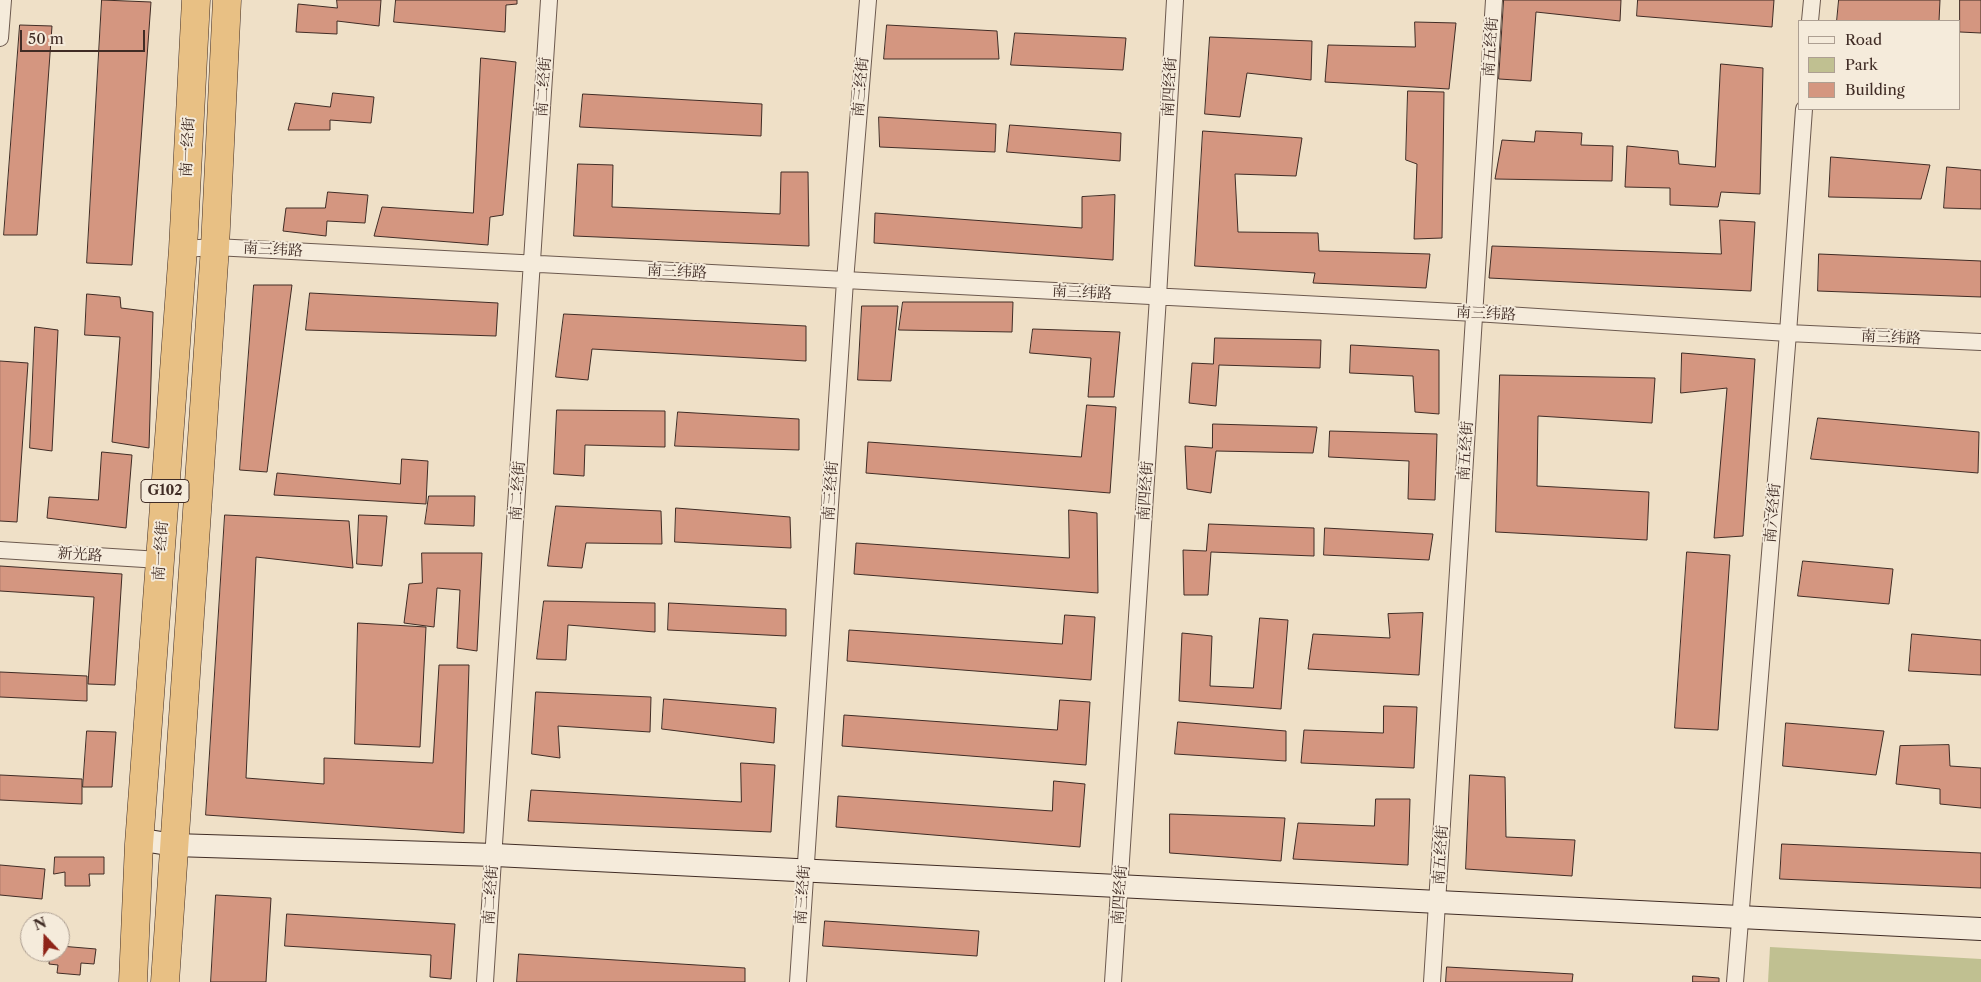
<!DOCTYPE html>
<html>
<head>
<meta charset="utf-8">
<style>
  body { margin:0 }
  #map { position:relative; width:1981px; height:982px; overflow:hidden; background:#efe0c7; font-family:"Libre Caslon Text",serif }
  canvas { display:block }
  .legend { position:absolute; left:1798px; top:20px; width:162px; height:90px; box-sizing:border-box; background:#f5ebdb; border:1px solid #ad9f92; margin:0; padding:6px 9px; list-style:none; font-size:15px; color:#402c25 }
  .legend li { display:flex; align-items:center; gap:10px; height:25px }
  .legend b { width:25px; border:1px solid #ad9f92 }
  .north { position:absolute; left:20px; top:912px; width:50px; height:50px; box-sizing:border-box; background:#f5ebdb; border:1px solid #ad9f92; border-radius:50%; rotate:339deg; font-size:14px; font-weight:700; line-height:20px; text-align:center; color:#402c25 }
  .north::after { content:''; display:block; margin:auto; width:18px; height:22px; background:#8f2418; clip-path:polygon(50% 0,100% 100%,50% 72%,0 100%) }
  .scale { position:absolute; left:20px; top:30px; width:125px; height:22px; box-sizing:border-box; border:2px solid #402c25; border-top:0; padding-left:6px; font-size:15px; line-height:18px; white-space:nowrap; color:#402c25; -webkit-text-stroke:4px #f5ebdb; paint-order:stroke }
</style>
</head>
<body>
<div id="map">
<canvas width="1981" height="982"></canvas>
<ul class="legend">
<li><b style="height:6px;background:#f5ebdb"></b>Road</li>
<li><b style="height:14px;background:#c0c091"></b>Park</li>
<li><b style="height:14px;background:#d49680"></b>Building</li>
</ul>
<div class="north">N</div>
<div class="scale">50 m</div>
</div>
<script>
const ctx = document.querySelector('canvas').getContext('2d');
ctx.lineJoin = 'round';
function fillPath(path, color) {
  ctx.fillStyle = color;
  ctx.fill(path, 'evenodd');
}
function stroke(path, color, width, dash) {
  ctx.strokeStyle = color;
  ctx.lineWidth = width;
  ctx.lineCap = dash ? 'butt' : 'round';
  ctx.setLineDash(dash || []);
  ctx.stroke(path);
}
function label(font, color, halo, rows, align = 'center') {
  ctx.font = font + ' "Libre Caslon Text","Noto Serif SC",serif';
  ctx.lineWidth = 4;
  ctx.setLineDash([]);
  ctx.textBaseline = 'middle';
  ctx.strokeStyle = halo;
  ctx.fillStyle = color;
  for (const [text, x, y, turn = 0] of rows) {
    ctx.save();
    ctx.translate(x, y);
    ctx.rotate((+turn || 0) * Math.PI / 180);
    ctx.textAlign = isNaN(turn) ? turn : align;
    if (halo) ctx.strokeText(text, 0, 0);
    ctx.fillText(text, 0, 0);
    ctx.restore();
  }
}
const green = new Path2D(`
  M 1770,947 L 1981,959 L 1981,982 L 1768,982 Z`);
const building = new Path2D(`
  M 102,0 L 151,2 L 132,265 L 87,263 Z
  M 337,0 L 381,0 L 379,26 L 337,21 L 337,34 L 296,32 L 298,4 L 337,8 Z
  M 396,0 L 517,0 L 517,4 L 506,5 L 505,32 L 394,22 Z
  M 1504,0 L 1621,0 L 1620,21 L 1536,12 L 1531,81 L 1499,79 Z
  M 1638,0 L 1774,0 L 1772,27 L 1637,16 Z
  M 1839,0 L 1940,0 L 1939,21 L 1837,21 Z
  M 1960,0 L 1981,0 L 1981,33 L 1960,32 Z
  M 1415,22 L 1456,23 L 1449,89 L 1325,82 L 1328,45 L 1415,47 Z
  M 20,25 L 52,26 L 37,235 L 4,235 Z
  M 887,25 L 997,31 L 999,59 L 884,59 Z
  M 1015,33 L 1126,38 L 1123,70 L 1011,65 Z
  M 1210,37 L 1312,41 L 1311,80 L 1247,73 L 1240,117 L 1205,114 Z
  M 481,58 L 516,62 L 503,215 L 490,217 L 488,245 L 374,236 L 382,207 L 473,213 Z
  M 1721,64 L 1763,68 L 1760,194 L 1721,192 L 1718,207 L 1670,205 L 1670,188 L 1625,187 L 1627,146 L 1678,151 L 1679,164 L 1715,167 Z
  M 1408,91 L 1444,92 L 1442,238 L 1414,239 L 1417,164 L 1406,160 Z
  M 333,93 L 374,97 L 371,123 L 330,120 L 330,130 L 288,130 L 295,103 L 330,107 Z
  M 583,94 L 762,104 L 761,136 L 580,127 Z
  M 879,117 L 996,124 L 995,152 L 880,147 Z
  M 1010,125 L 1121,133 L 1120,161 L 1007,152 Z
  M 1203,131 L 1302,138 L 1296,176 L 1235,174 L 1238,232 L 1318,233 L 1319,251 L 1430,254 L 1426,288 L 1313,283 L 1315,273 L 1195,266 Z
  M 1536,131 L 1582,133 L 1581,145 L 1613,146 L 1612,181 L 1495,179 L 1502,140 L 1534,142 Z
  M 1831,157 L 1930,165 L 1921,199 L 1829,197 Z
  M 578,164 L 613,165 L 612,207 L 780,214 L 781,172 L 808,172 L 809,246 L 574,236 Z
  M 1947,167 L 1981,170 L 1981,209 L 1944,208 Z
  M 328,192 L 368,195 L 365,223 L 327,221 L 326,236 L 283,231 L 286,208 L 325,208 Z
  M 1115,195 L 1113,260 L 874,243 L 875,213 L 1082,228 L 1082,197 Z
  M 1720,220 L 1755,222 L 1751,291 L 1489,278 L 1492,246 L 1721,254 Z
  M 1819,254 L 1981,261 L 1981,297 L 1818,291 Z
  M 254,285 L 292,285 L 267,472 L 240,470 Z
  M 310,293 L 498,303 L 496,336 L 306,330 Z
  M 87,294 L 120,297 L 121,308 L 153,312 L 149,448 L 112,442 L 120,337 L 85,335 Z
  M 903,302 L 1013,302 L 1012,332 L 899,330 Z
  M 862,306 L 898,306 L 891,381 L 858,380 Z
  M 564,314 L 806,326 L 806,361 L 592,349 L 588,380 L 556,377 Z
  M 35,327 L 58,330 L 52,451 L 30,448 Z
  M 1033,329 L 1120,332 L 1114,397 L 1088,397 L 1091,358 L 1030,353 Z
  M 1215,338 L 1321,340 L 1320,368 L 1219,365 L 1216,406 L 1189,403 L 1192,363 L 1213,364 Z
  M 1351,345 L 1439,350 L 1439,414 L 1415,412 L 1413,376 L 1350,373 Z
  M 1682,353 L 1755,359 L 1743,536 L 1714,538 L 1727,388 L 1681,393 Z
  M 0,361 L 28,363 L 17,522 L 0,521 Z
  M 1500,375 L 1655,378 L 1652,423 L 1538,416 L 1537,486 L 1649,492 L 1647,540 L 1496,532 Z
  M 1087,405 L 1116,407 L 1110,493 L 866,473 L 868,442 L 1081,457 Z
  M 557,410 L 665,411 L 665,447 L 585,445 L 584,476 L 554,474 Z
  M 678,412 L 799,419 L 799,450 L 675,446 Z
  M 1818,418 L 1979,432 L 1978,473 L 1811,459 Z
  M 1213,424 L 1317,427 L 1313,453 L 1216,451 L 1211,493 L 1187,489 L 1185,446 L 1212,448 Z
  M 1330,431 L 1437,434 L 1435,500 L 1408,499 L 1409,461 L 1329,457 Z
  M 102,452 L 132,455 L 126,528 L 47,518 L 49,497 L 98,500 Z
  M 402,459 L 428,461 L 426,504 L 274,495 L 277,473 L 400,484 Z
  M 429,496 L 475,496 L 474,526 L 425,524 Z
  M 556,506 L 661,511 L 662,544 L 586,543 L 582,568 L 548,566 Z
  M 676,508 L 790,517 L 791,548 L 675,542 Z
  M 1069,510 L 1097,513 L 1098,593 L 854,574 L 856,543 L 1069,558 Z
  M 225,515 L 349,521 L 353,568 L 256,557 L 246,778 L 324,784 L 324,758 L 433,763 L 439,665 L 469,665 L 464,833 L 206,815 Z
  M 359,515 L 387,516 L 382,566 L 357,564 Z
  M 1209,524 L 1314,528 L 1314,556 L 1211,552 L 1208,595 L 1184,595 L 1183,550 L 1206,551 Z
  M 1325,528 L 1433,534 L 1429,560 L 1324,555 Z
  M 1687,552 L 1730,555 L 1718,730 L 1675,728 Z
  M 422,553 L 482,553 L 477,651 L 457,648 L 460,590 L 437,588 L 434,627 L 404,623 L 409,584 L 422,583 Z
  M 1803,561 L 1893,569 L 1889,604 L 1798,596 Z
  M 0,566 L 122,574 L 115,685 L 88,684 L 94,597 L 0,591 Z
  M 544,601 L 655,603 L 655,632 L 568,625 L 566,660 L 537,659 Z
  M 669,603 L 786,609 L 786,636 L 668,630 Z
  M 1423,613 L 1419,675 L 1308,669 L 1313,634 L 1390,638 L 1388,614 Z
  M 1065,615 L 1095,617 L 1091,680 L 847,661 L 849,630 L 1062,644 Z
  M 1260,618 L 1288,620 L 1281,709 L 1179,701 L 1182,633 L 1212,636 L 1210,686 L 1253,688 Z
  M 358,623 L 426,627 L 420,747 L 355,744 Z
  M 1912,634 L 1981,640 L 1981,675 L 1909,671 Z
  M 0,672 L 87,676 L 87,701 L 0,697 Z
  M 536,692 L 651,697 L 650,732 L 558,726 L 560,758 L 532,754 Z
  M 664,699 L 776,708 L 774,743 L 662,729 Z
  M 1060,700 L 1090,702 L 1086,765 L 842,746 L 844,715 L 1057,730 Z
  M 1384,706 L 1417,707 L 1414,768 L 1301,763 L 1304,730 L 1383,733 Z
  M 1178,722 L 1286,731 L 1286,761 L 1175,754 Z
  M 1786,723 L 1884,731 L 1876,775 L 1783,766 Z
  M 87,731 L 116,732 L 112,787 L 83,787 Z
  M 1949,745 L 1950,766 L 1981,768 L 1981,808 L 1940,804 L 1940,789 L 1896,784 L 1900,746 Z
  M 741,763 L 775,765 L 771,832 L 528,821 L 531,790 L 741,802 Z
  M 0,775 L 82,779 L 82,804 L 0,800 Z
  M 1470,775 L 1505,777 L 1506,837 L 1575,840 L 1572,876 L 1466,869 Z
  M 1054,781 L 1085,784 L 1080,847 L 836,827 L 838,796 L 1052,811 Z
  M 1376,799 L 1410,799 L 1408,865 L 1293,859 L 1298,823 L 1374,826 Z
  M 1170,814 L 1285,818 L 1281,861 L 1170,853 Z
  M 1782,844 L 1981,853 L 1981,888 L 1780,879 Z
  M 55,857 L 104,857 L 104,874 L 89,874 L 90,886 L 65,886 L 65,872 L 54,874 Z
  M 0,865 L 45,869 L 42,899 L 0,895 Z
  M 216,895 L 271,898 L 266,982 L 211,982 Z
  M 287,914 L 455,924 L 451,979 L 430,977 L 431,955 L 285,946 Z
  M 825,921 L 979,931 L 977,956 L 823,946 Z
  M 60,946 L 96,949 L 94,964 L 81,963 L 80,975 L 57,973 L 58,965 L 49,964 L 50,952 L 60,952 Z
  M 519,954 L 745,968 L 745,982 L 517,982 Z
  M 1447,967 L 1573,974 L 1572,982 L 1446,982 Z
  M 1693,976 L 1719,978 L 1719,982 L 1693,982 Z`);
const street = new Path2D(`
  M 1810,21 L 1812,0
  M 0,38 L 3,0
  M 183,249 L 215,247 L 1475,313 L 1788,333 L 1981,342
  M 0,550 L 160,560
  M 485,982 L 549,0
  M 798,982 L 845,281 L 868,0
  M 1113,982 L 1158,297 L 1175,0
  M 1432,982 L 1494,0
  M 1735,982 L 1788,333 L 1804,109`);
const secondary = new Path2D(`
  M 149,841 L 174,845 L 495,855 L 1981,929`);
const highway = new Path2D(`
  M 133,982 L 139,844 L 183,249 L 196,0
  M 165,982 L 215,247 L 227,0`);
const shields = [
  [165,491,48]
];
const shieldNames = [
  ["G102",165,491]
];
const streetNames = [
  ["南五经街",1491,47,-86],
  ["南二经街",544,87,-86],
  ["南三经街",861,87,-85],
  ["南四经街",1170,87,-87],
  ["南一经街",188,147,-87],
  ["南三纬路",273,250,3],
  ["南三纬路",677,272,3],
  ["南三纬路",1082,293,3],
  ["南三纬路",1486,314,3],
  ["南三纬路",1891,338,3],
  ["南五经街",1466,451,-86],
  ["南二经街",518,491,-86],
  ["南三经街",831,491,-86],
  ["南四经街",1146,491,-86],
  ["南六经街",1773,513,-85],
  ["南一经街",161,551,-86],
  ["新光路",80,555,4],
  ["南五经街",1441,855,-86],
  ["南二经街",491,895,-86],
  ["南三经街",803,895,-86],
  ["南四经街",1120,895,-86]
];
fillPath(green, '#c0c091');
fillPath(building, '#d49680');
stroke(building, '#402c25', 1);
stroke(street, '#6c594e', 18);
stroke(secondary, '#402c25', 24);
stroke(highway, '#402c25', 29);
stroke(street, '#f5ebdb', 16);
stroke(secondary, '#f5ebdb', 22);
stroke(highway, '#e8c084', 28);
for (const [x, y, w] of shields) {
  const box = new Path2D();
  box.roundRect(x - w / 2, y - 11.5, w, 23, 4);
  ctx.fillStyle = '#f5ebdb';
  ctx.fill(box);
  stroke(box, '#402c25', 1);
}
label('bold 14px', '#402c25', null, shieldNames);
label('15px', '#402c25', '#f5ebdb', streetNames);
</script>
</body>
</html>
